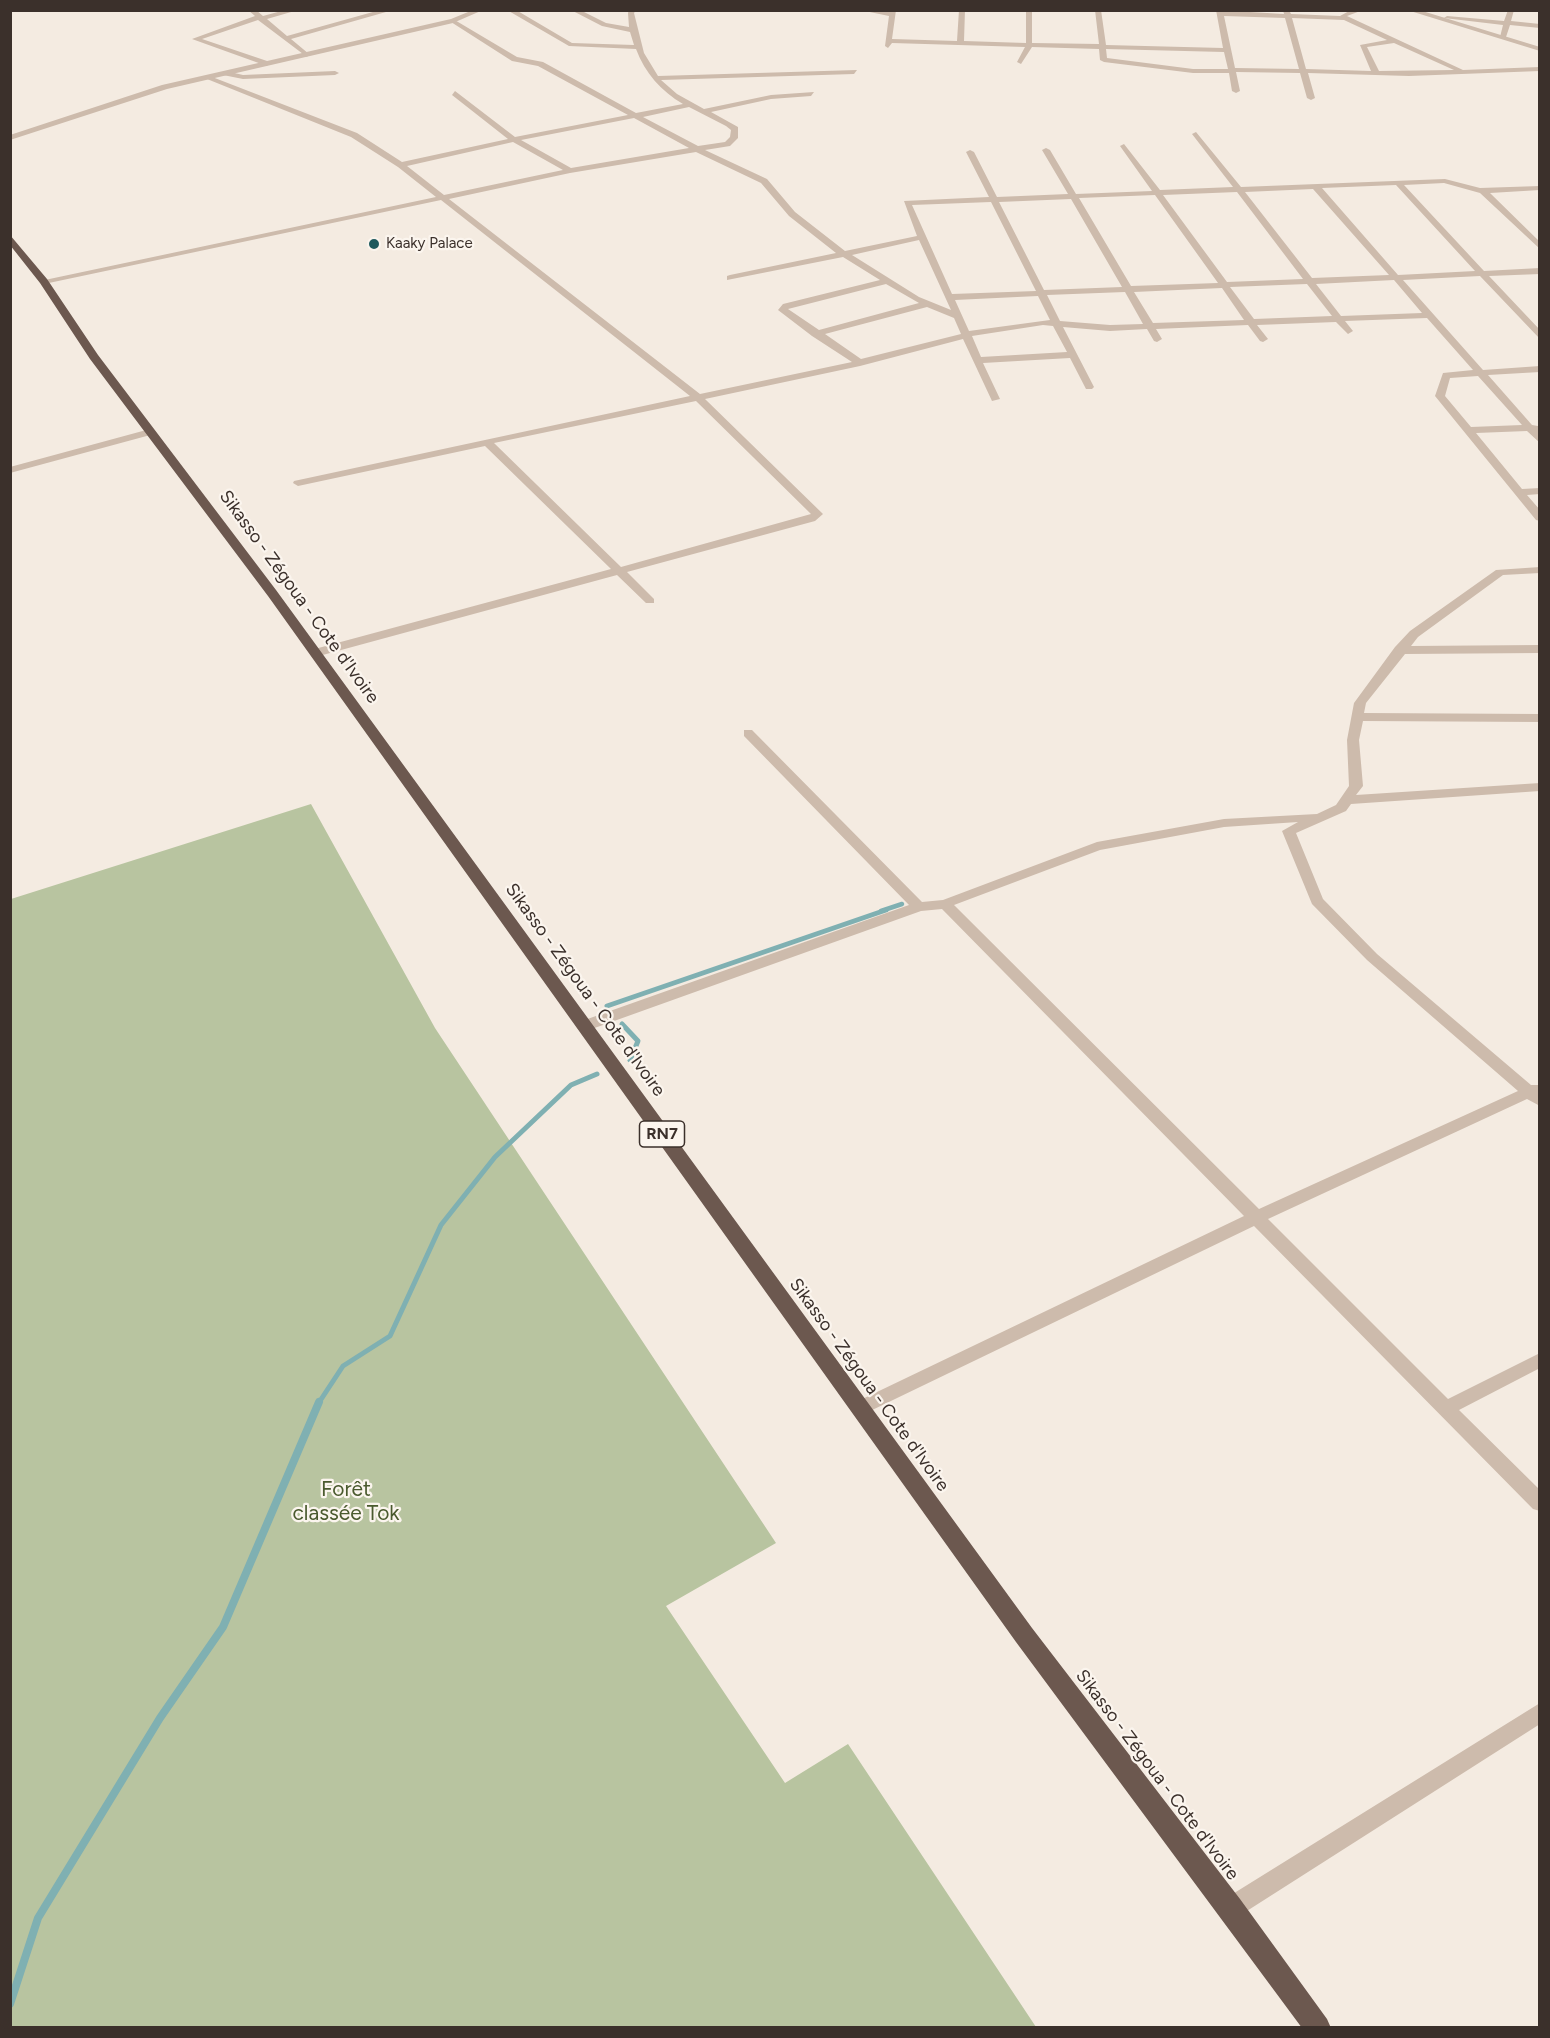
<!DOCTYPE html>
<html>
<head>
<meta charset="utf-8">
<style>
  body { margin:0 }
  #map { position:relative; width:1550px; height:2038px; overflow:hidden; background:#f4ebe1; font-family:Figtree,sans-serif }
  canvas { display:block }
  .frame { position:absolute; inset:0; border:12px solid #3b302b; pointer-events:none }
</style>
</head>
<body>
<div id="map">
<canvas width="1550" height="2038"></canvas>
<div class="frame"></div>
</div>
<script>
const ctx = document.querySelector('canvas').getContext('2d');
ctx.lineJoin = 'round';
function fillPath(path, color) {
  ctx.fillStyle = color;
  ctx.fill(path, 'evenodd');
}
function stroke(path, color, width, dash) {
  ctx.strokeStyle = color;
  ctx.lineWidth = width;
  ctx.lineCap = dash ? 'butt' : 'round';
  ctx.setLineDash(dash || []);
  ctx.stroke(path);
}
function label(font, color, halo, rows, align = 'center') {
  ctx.font = font + ' Figtree,sans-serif';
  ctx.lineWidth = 4.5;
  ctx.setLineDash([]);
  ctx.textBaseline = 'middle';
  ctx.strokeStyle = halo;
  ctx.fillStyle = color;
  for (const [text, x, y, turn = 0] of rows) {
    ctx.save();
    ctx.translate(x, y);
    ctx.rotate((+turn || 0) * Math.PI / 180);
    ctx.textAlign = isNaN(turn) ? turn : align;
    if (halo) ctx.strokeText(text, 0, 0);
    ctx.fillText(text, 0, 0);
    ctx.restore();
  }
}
const green = new Path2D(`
  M 311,804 L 435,1028 L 776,1543 L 666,1606 L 785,1783 L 848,1744 L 1036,2027 L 11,2027 L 11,899 Z`);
const streamFar2 = new Path2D(`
  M 881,911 L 902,904`);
const streamFar1 = new Path2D(`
  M 607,1006 L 886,910
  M 622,1024 L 638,1041 L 630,1060
  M 318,1404 L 343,1366 L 390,1336 L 441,1225 L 495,1157 L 571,1085 L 597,1074`);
const stream = new Path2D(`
  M 10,2004 L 38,1918 L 160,1718 L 223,1627 L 319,1402`);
const minor = new Path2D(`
  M 248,10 L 256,10 L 263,16 L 285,10 L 298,10 L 267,19 L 287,36 L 380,10 L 393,10 L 291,39 L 309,54 L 307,57 L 258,20 L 202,39 L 270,62 L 267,66 L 192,39 L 255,16 Z
  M 507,10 L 516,10 L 572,43 L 634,45 L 630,32 L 602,26 L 571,10 L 580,10 L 606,23 L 629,27 L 628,13 L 629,10 L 636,10 L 634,13 L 644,53 L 658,76 L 857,70 L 854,74 L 661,80 L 677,94 L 704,109 L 771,95 L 814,92 L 811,96 L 771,99 L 711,112 L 738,127 L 738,138 L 730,146 L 705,150 L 767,179 L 795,212 L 845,251 L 917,236 L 904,201 L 989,197 L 966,152 L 970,150 L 974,152 L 997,197 L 1068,194 L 1042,150 L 1046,148 L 1050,150 L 1076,194 L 1152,191 L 1120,146 L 1124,144 L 1160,190 L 1233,187 L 1192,134 L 1196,132 L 1241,187 L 1445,179 L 1480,188 L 1540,186 L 1540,190 L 1490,193 L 1540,242 L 1540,249 L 1480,193 L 1444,183 L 1404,185 L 1484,271 L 1540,268 L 1540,274 L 1489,276 L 1540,330 L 1540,339 L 1480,276 L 1403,280 L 1483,370 L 1540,366 L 1540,372 L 1488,375 L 1532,425 L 1538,426 L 1540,443 L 1527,431 L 1476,433 L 1522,489 L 1540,488 L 1540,494 L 1527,495 L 1540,510 L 1540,521 L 1536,520 L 1435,396 L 1443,373 L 1473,370 L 1427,318 L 1345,321 L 1353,331 L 1348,334 L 1336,322 L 1257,325 L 1268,339 L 1263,342 L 1260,341 L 1248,325 L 1156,329 L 1162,339 L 1157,342 L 1154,341 L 1147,329 L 1110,331 L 1063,327 L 1094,387 L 1092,389 L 1086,389 L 1070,358 L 983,363 L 1000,399 L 992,401 L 963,339 L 860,366 L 705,399 L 823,514 L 815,521 L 627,572 L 654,599 L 654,603 L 646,603 L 617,575 L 319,656 L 311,656 L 311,650 L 611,569 L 485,446 L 298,486 L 293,483 L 294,481 L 690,396 L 441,200 L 44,284 L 40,281 L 436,197 L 398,167 L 351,137 L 207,79 L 207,75 L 357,133 L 402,162 L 508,139 L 452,95 L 455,91 L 515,137 L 628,115 L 538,66 L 512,61 L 451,22 L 453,19 L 517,57 L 543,62 L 636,113 L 683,104 C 661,91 645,73 636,49 L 569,46 ZM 689,107 L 726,126 L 731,130 L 730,137 L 725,142 L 698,146 L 643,117 ZM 634,118 L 689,148 L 571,168 L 521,140 ZM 513,142 L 563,170 L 444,195 L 407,166 ZM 696,152 L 761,183 L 789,216 L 836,253 L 730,275 L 727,276 L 727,280 L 843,257 L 880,280 L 783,304 L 778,310 L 812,336 L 852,362 L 700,394 L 449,199 L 570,173 ZM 1396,185 L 1475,271 L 1398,275 L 1322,188 ZM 1313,189 L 1389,275 L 1312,278 L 1245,192 ZM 1237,192 L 1303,279 L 1227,282 L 1163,195 ZM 1155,195 L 1218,283 L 1131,286 L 1079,198 ZM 1071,199 L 1122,287 L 1044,290 L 999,202 ZM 991,202 L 1036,291 L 952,294 L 912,205 ZM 919,240 L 951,310 L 919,297 L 852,255 ZM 1394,280 L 1422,313 L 1341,316 L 1316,284 ZM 886,284 L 919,303 L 819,330 L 788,309 ZM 1307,284 L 1332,316 L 1254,319 L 1230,287 ZM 1222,288 L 1244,320 L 1153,323 L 1134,292 ZM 1125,292 L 1143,324 L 1110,325 L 1060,321 L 1047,295 ZM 1038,296 L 1050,320 L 969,331 L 955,300 ZM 927,307 L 954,318 L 961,334 L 861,359 L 825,334 ZM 1043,325 L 1053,326 L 1067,352 L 981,357 L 972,336 ZM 1478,376 L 1522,425 L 1471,427 L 1445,396 L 1450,378 ZM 696,401 L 811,514 L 621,567 L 494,443 Z
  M 860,10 L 896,10 L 892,39 L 957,41 L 959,10 L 965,10 L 964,41 L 1026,43 L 1026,10 L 1032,10 L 1032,43 L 1099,44 L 1095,10 L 1101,10 L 1106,45 L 1223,48 L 1216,10 L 1284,14 L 1283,10 L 1289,10 L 1291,14 L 1340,16 L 1351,10 L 1363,10 L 1347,16 L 1463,70 L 1540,67 L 1540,71 L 1409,76 L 1308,73 L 1315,98 L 1311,100 L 1307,98 L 1300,73 L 1236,72 L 1240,91 L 1236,93 L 1232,91 L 1229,73 L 1193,73 L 1104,62 L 1100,60 L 1099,49 L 1032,47 L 1021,64 L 1017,62 L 1025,47 L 892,43 L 888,48 L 885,46 L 889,16 ZM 1224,16 L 1285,18 L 1299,69 L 1235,68 ZM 1292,18 L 1344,20 L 1387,40 L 1360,45 L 1371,71 L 1306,69 ZM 1394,43 L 1454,70 L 1379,71 L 1367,47 ZM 1106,49 L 1224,52 L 1228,69 L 1193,69 L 1107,58 Z
  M 1508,10 L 1514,10 L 1511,21 L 1540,24 L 1540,28 L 1510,25 L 1506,37 L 1503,39 L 1500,37 L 1503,25 L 1444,18 L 1447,16 L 1504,21 Z
  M 226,71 L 243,75 L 335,71 L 339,73 L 335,75 L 243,79 L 223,75 Z
  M 150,429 L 155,432 L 154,434 L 10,473 L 10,467 Z
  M 1540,567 L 1540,573 L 1503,575 L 1418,637 L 1411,646 L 1540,645 L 1540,653 L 1405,654 L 1366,703 L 1364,713 L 1540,714 L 1540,722 L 1363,721 L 1359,740 L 1363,786 L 1356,795 L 1540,783 L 1540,791 L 1351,804 L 1346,811 L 1296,833 L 1323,899 L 1377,954 L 1531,1085 L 1540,1085 L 1540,1106 L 1527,1099 L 1268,1219 L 1448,1399 L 1540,1353 L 1540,1368 L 1459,1410 L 1540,1490 L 1540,1511 L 1533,1509 L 1254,1226 L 866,1413 L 860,1415 L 854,1413 L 851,1408 L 854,1403 L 1244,1216 L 942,909 L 921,911 L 589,1030 L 579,1030 L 576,1026 L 579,1022 L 909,905 L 744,736 L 744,730 L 752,730 L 922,902 L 943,900 L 1097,842 L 1224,819 L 1317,814 L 1336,805 L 1349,786 L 1347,740 L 1354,703 L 1395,647 L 1410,631 L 1496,570 ZM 1298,822 L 1282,831 L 1312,904 L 1367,960 L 1518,1091 L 1259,1209 L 954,905 L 1100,850 L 1224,827 Z
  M 1540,1703 L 1540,1724 L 1239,1916 L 1231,1919 L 1223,1916 L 1220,1908 L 1223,1900 Z`);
const tertiary = new Path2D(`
  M 473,10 L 483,10 L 453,23 L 167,89 L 10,140 L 10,135 L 162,85 L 451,19 Z
  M 1407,10 L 1419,10 L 1540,47 L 1540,51 Z`);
const trunk = new Path2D(`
  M 10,235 L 47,279 L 98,355 L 276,590 L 1032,1628 L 1240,1899 L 1327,2019 L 1331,2028 L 1302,2028 L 1016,1642 L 268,596 L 90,359 L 40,283 L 10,245 Z`);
const markers = [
  [374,244,6,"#1f5a5e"]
];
const farPoinames = [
  ["Kaaky Palace",386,244]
];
const shields = [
  [662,1134,45]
];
const shieldNames = [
  ["RN7",662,1134]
];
const streetNames = [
  ["Sikasso - Zégoua - Cote d'Ivoire",299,597,54],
  ["Sikasso - Zégoua - Cote d'Ivoire",585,990,54],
  ["Sikasso - Zégoua - Cote d'Ivoire",869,1385,54],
  ["Sikasso - Zégoua - Cote d'Ivoire",1157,1775,53]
];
const nearParknames = [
  ["Forêt",346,1490],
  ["classée Tok",346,1514]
];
fillPath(green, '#b8c4a0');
stroke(streamFar2, '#7fb0b2', 4.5);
stroke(streamFar1, '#7fb0b2', 5);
stroke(stream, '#7fb0b2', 8);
fillPath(minor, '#cdbbac');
fillPath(tertiary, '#cdbbac');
fillPath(trunk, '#6c584f');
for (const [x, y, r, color] of markers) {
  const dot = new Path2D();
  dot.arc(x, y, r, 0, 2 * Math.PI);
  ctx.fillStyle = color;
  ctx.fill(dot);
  stroke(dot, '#fbf5ee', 2);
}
label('15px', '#3b302b', '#fbf5ee', farPoinames, 'left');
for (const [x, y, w] of shields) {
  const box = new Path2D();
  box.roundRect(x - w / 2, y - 13, w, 26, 4.5);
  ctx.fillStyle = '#fbf5ee';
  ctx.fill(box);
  stroke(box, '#3b302b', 1.5);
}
label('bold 16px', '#3b302b', null, shieldNames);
label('18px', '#3b302b', '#fbf5ee', streetNames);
label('21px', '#4a5a2e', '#fbf5ee', nearParknames);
</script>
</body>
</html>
